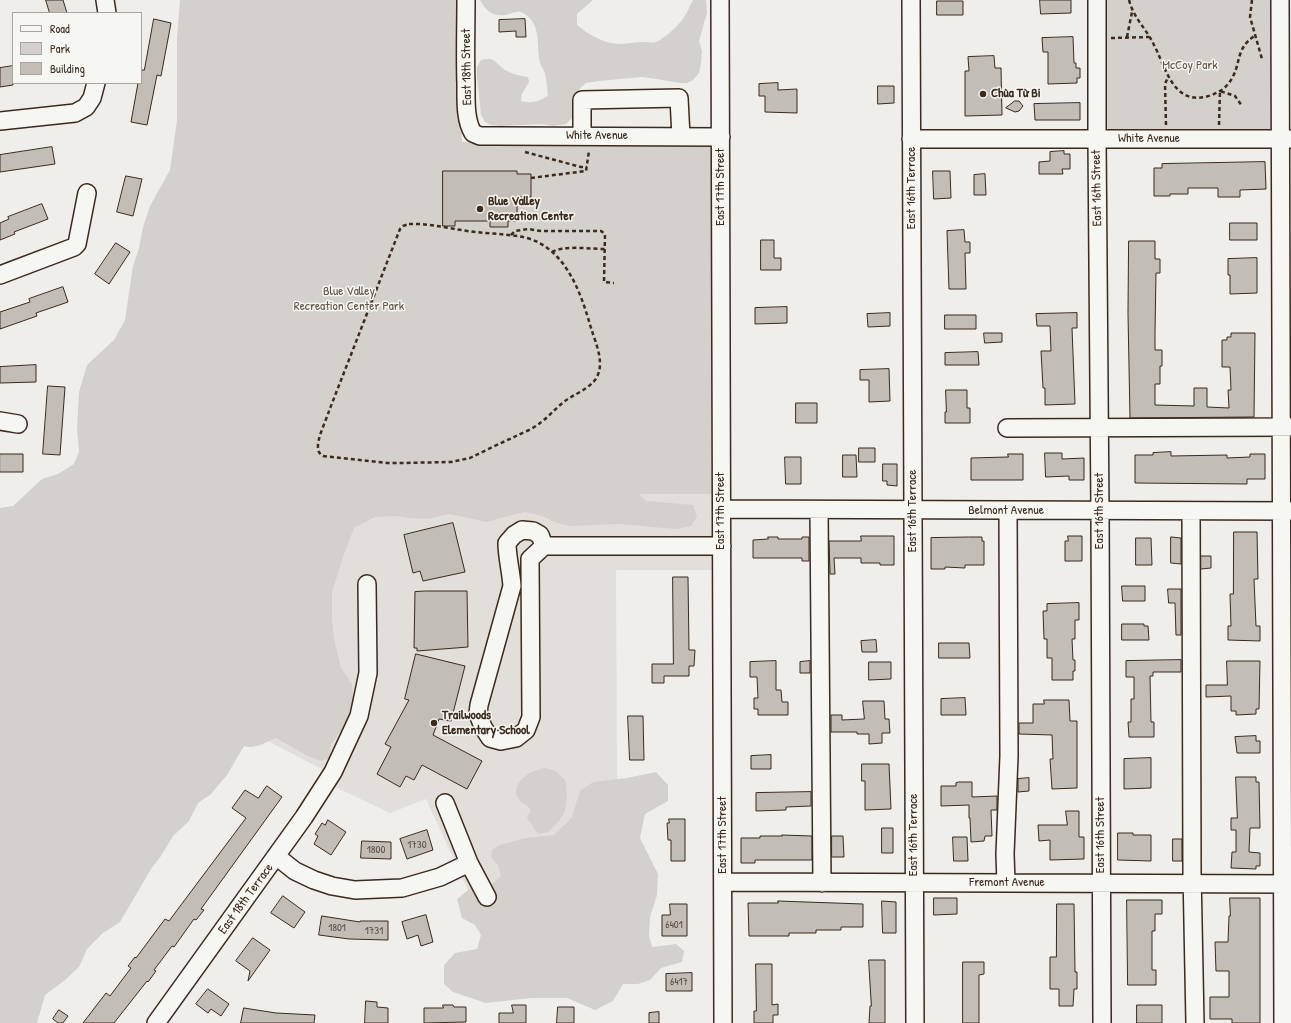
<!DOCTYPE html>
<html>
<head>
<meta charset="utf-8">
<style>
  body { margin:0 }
  #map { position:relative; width:1291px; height:1023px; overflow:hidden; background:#efeeea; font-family:"Patrick Hand",sans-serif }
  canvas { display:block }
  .legend { position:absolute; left:12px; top:12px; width:130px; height:72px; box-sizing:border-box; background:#f6f6f2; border:1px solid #aba49d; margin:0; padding:5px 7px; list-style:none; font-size:12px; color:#3b2a1e }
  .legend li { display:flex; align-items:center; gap:8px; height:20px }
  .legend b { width:20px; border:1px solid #aba49d }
</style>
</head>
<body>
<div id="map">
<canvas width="1291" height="1023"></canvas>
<ul class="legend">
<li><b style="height:5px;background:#f6f6f2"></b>Road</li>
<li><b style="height:11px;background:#d4d1cc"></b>Park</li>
<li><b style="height:11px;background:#c2bdb7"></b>Building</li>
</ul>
</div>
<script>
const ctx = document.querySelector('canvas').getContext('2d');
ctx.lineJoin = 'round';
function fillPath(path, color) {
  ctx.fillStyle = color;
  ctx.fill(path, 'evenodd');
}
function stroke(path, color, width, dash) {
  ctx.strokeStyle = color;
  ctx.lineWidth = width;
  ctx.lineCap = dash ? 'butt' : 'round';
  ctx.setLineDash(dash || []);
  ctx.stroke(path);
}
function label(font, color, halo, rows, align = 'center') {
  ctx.font = font + ' "Patrick Hand",sans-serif';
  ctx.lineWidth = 3;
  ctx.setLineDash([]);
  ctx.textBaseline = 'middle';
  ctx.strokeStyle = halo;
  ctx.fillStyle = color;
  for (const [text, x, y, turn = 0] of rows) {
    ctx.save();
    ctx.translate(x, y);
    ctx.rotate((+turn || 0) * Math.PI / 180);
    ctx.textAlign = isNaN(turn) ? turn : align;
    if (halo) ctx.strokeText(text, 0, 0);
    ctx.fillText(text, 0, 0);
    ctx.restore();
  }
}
const built = new Path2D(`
  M 243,492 L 716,494 L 716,570 L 616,570 L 618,971 L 507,975 L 426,799 L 390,813 L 333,786 L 337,777 L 260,737 Z`);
const green = new Path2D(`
  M 180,0 L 462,0 L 460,98 L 462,142 L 709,145 L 714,149 L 716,494 L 639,494 L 646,501 L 693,505 L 697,517 L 691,526 L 676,529 L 618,524 L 570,526 L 557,523 L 542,516 L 525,512 L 505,517 L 487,522 L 449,514 L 429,519 L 410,518 L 395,516 L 375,517 L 354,528 L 344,554 L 332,592 L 332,619 L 334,639 L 341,668 L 352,684 L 354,704 L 348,721 L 331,744 L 329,758 L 321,761 L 306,755 L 276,738 C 266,742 254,750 244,746 L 227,775 L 211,794 L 198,803 L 189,821 L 173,836 L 161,856 L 151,869 L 120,922 L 103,933 L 87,949 L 79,967 L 65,980 L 45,995 L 37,1023 L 0,1023 L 0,508 L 13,506 L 42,479 L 58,474 L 74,464 L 79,452 L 77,430 L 78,409 L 79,392 L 87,365 L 114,340 L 125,320 L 133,266 L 139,248 L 143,227 L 150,206 L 170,170 L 177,120 L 177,38 Z
  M 480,0 L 593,0 L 577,14 L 577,25 C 588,34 603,43 618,44 C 626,44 635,42 643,42 C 649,42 655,44 660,40 C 669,34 679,25 685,16 C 688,11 690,5 693,0 L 706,0 L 707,13 L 699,41 L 702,51 L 701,63 L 699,73 L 693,80 L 687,83 L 680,83 L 657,79 L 642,77 L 599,81 L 586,83 L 579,89 L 573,98 L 572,118 L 566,124 L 553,126 L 542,124 L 501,126 L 491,125 L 485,122 L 481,115 L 477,77 L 477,67 L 481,60 C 498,56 495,66 509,72 C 515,75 522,76 528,77 L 529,82 L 522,94 L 521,101 C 532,104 539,101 548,96 C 547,88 547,78 544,71 C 543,68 541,66 540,63 C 536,46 542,26 525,14 C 518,9 512,14 505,15 C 493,17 485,10 480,0 Z
  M 1106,0 L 1273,0 L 1274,127 L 1269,131 L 1110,131 L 1107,127 Z
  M 545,768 L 556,771 L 566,781 L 567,795 L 565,811 L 559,821 L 548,832 L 538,834 L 527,818 L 531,810 C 526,804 522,804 519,799 C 510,789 523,776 532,772 C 536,770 541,769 545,768 Z
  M 656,772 L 668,785 L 668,801 L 645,814 L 640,838 L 658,874 L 657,895 L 650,917 L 649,936 L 652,947 L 676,944 L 684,951 L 682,962 L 661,968 L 650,980 L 638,984 L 623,984 L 613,1001 L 595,1010 L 567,998 L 531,998 L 486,1003 L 453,992 L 444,984 L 444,965 L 455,953 L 477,949 L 481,935 L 475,925 L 462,918 L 457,899 L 472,887 L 491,885 L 501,876 L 498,865 L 491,857 L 492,850 L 500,845 L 526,838 L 554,835 L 572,817 L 580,791 L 593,782 L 627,778 Z`);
const building = new Path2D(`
  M 46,0 L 63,0 L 67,13 L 50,13 Z
  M 1040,0 L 1071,0 L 1071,13 L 1041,14 Z
  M 937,1 L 963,1 L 963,15 L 937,15 Z
  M 154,19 L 171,23 L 161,76 L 157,75 L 147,125 L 131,122 L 138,83 L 141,83 L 141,70 L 144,70 Z
  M 525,19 L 526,37 L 516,37 L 516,31 L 499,32 L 499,20 Z
  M 1073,37 L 1074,63 L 1076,63 L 1076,68 L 1080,68 L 1080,78 L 1077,78 L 1077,83 L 1048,84 L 1048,52 L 1043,52 L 1042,38 Z
  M 994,56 L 995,68 L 1001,68 L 1002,115 L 965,116 L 965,71 L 969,71 L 968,57 Z
  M 13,66 L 13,85 L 0,87 L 0,68 Z
  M 778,83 L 778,90 L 797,89 L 797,113 L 765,112 L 765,96 L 759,96 L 759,84 Z
  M 878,86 L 894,86 L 894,103 L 878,104 Z
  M 1015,101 L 1019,101 L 1023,106 L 1019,111 L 1015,112 L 1006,108 Z
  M 1080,103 L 1080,120 L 1035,120 L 1034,104 Z
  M 52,147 L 55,164 L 0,172 L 0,155 Z
  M 1064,151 L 1064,154 L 1070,154 L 1070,169 L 1062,169 L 1063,174 L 1039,174 L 1039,162 L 1050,161 L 1050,152 Z
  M 1265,162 L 1266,189 L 1240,190 L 1240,197 L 1218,197 L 1218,188 L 1188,188 L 1188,194 L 1170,194 L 1170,196 L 1154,196 L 1154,168 L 1162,168 L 1162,164 Z
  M 443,171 L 517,171 L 517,174 L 531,174 L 531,197 L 517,197 L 517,221 L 508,221 L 508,227 L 490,227 L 490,221 L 455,221 L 455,226 L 443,226 Z
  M 933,171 L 950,171 L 951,198 L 934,199 Z
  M 985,174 L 986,195 L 974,195 L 974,175 Z
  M 126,176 L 142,179 L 133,216 L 117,212 Z
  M 42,204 L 48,219 L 14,232 L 15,234 L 0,240 L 0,223 L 9,219 L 8,217 Z
  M 1230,223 L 1257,223 L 1257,240 L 1230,240 Z
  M 964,230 L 965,242 L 970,242 L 970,253 L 965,253 L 966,289 L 949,289 L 947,231 Z
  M 761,240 L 774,240 L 774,258 L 781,258 L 781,270 L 761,270 Z
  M 1129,241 L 1155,241 L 1155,259 L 1160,259 L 1160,273 L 1156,273 L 1155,332 L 1155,350 L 1162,350 L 1162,366 L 1160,366 L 1160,384 L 1155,384 L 1155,405 L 1194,406 L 1194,388 L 1207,388 L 1207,407 L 1229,408 L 1228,390 L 1231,390 L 1230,367 L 1222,367 L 1222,340 L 1227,340 L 1227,337 L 1231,337 L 1231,333 L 1255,333 L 1254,417 L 1130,418 L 1128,314 Z
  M 116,243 L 130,252 L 109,284 L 95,274 Z
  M 1257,258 L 1257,293 L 1230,294 L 1230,275 L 1228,275 L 1228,259 Z
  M 63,287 L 68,302 L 36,313 L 37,316 L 0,329 L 0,312 L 30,302 L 29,299 Z
  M 787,307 L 787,323 L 755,324 L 755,308 Z
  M 890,313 L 890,326 L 868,327 L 867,314 Z
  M 1077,313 L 1077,328 L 1072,328 L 1075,404 L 1045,405 L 1045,388 L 1043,388 L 1041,351 L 1051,351 L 1050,326 L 1037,326 L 1036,314 Z
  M 945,315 L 976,315 L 976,329 L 945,329 Z
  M 984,333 L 1002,333 L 1002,342 L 985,343 Z
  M 978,352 L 979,365 L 945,365 L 945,353 Z
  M 36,365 L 36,382 L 0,383 L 0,367 Z
  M 889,369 L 890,401 L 869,402 L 869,380 L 860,380 L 860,370 Z
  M 48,386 L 65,387 L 60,455 L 43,454 Z
  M 946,390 L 967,390 L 967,408 L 970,408 L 970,423 L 945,423 L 945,412 L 946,412 Z
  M 796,403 L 817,403 L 817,423 L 796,423 Z
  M 859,448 L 875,448 L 875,462 L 859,462 Z
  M 1171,452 L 1171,456 L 1227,455 L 1227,458 L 1250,457 L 1250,454 L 1265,454 L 1265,479 L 1247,479 L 1247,484 L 1135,483 L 1135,455 L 1153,455 L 1153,453 Z
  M 1045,453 L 1062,453 L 1062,459 L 1084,458 L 1084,480 L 1069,480 L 1069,476 L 1046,477 Z
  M 0,454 L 23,454 L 23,472 L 0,472 Z
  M 1008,454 L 1023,454 L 1023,480 L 971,480 L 971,458 L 1008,457 Z
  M 843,455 L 856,455 L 857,477 L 843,477 Z
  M 785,457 L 801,457 L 801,484 L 786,484 Z
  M 883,464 L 897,464 L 897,486 L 887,485 L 887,481 L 883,481 Z
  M 453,523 L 465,572 L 423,581 L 420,571 L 413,573 L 404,535 Z
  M 1234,532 L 1257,532 L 1258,579 L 1254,579 L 1256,626 L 1260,626 L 1260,641 L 1228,640 L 1228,626 L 1231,626 L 1230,594 L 1233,594 Z
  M 861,536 L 894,536 L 894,565 L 880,565 L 880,563 L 861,563 L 861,558 L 834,558 L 835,574 L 830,574 L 829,541 L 861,541 Z
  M 1068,536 L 1082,536 L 1082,561 L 1065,561 L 1065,541 L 1068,541 Z
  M 768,537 L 778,537 L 778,539 L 802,539 L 802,537 L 809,537 L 809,561 L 802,561 L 802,558 L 753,558 L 753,540 L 768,539 Z
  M 969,537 L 982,537 L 982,541 L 984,541 L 984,565 L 965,565 L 965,568 L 945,567 L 945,569 L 931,569 L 931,538 Z
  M 1171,537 L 1181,538 L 1181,564 L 1171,563 Z
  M 1136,538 L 1151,538 L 1152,565 L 1136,565 Z
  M 1201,556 L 1211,556 L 1211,568 L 1201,569 Z
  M 673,577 L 688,577 L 689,650 L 695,650 L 694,666 L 689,666 L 689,676 L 664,676 L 664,683 L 652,683 L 652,664 L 673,664 Z
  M 1122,586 L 1145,586 L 1145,601 L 1123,601 Z
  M 1168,589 L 1181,589 L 1181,635 L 1176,635 L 1175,603 L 1169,603 Z
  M 426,591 L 467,591 L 468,647 L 417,651 L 417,648 L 414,648 L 415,592 Z
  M 1079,603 L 1079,620 L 1075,620 L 1075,639 L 1072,639 L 1073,660 L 1075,660 L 1075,671 L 1073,671 L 1073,680 L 1052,680 L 1052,658 L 1047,658 L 1047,639 L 1044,639 L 1043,611 L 1047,611 L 1047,604 Z
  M 1122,624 L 1144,624 L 1144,626 L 1148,626 L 1149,640 L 1122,640 Z
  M 876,640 L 877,652 L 862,652 L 861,641 Z
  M 939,643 L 969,643 L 970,658 L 939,658 Z
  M 416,654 L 465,666 L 451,721 L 439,719 L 433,735 L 482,761 L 467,789 L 422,765 L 414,780 L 406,776 L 400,787 L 377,774 L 391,747 L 385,744 L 409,700 L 405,699 Z
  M 1181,660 L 1181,672 L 1153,672 L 1153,676 L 1150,676 L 1151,722 L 1154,722 L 1154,737 L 1129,737 L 1128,722 L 1131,722 L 1131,699 L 1134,699 L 1134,677 L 1126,677 L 1126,661 Z
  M 776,661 L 776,690 L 781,690 L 782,702 L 788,702 L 788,715 L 758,715 L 758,709 L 754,709 L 754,698 L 758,698 L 757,677 L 750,677 L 750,662 Z
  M 810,661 L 810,673 L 800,673 L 800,662 Z
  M 1227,661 L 1260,661 L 1259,709 L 1256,709 L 1256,714 L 1236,715 L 1236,711 L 1231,711 L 1231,696 L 1206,697 L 1206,685 L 1227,685 Z
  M 869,662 L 891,662 L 891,679 L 869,680 Z
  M 965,698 L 966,715 L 941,715 L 941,699 Z
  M 1044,700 L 1069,700 L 1070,721 L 1077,721 L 1077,788 L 1052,789 L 1050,759 L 1053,759 L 1052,735 L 1019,734 L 1019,723 L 1033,723 L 1033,704 L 1044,704 Z
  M 863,701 L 884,701 L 885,719 L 889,719 L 890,733 L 882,733 L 882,743 L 869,744 L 869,734 L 857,734 L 857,732 L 831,732 L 831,715 L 842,715 L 842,720 L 864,719 Z
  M 628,716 L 643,716 L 644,760 L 630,760 Z
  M 1256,736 L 1256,741 L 1260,741 L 1260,753 L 1237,753 L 1235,737 Z
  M 771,755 L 771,769 L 751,769 L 751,756 Z
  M 1151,758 L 1151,788 L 1124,789 L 1124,759 Z
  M 862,764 L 889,764 L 891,809 L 865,810 L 865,781 L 862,781 Z
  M 1236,777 L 1256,777 L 1256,782 L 1259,782 L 1260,828 L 1250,828 L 1249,852 L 1260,853 L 1260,866 L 1256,866 L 1256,869 L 1231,868 L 1232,852 L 1236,852 L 1236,830 L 1231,830 L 1231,818 L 1237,818 Z
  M 1029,778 L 1029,791 L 1018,792 L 1018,779 Z
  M 959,782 L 972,782 L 972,797 L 997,796 L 997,810 L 991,810 L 992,836 L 985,836 L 984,841 L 971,842 L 970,818 L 969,818 L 969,805 L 941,806 L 941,786 L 956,786 L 956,783 Z
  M 267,786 L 282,797 L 201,909 L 204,910 L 196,920 L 194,919 L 174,947 L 172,946 L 154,970 L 156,971 L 148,982 L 147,981 L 114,1023 L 83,1023 L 106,993 L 110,996 L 131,968 L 128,966 L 135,957 L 136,958 L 165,919 L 169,921 L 246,818 L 232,808 L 245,790 L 258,798 Z
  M 811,792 L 811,806 L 786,807 L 786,810 L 756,811 L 756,793 Z
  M 1066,811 L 1079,811 L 1079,837 L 1084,837 L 1084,859 L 1050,860 L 1050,840 L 1039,841 L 1038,825 L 1067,825 Z
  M 669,819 L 685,819 L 685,861 L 671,861 L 671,840 L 668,840 L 667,823 L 669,823 Z
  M 328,820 L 346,832 L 331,855 L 314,844 L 318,836 L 315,834 L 322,823 L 325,825 Z
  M 882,828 L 893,828 L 893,853 L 882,853 Z
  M 427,830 L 433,850 L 407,859 L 400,839 Z
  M 1118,833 L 1133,833 L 1133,835 L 1151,835 L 1151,861 L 1118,860 Z
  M 782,835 L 812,836 L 812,860 L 755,860 L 755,863 L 741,863 L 741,838 L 760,838 L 760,836 L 782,836 Z
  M 832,836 L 843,836 L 844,857 L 832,857 Z
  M 953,837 L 967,837 L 968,861 L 954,861 Z
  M 1173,839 L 1182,839 L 1182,861 L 1173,861 Z
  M 362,841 L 391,842 L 391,859 L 361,858 Z
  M 283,896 L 305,912 L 294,928 L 271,913 Z
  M 934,898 L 957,898 L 957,914 L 934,915 Z
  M 1230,898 L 1260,898 L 1260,1023 L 1232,1023 L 1232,1019 L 1210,1019 L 1210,997 L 1229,997 L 1229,971 L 1216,971 L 1215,942 L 1228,942 L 1229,916 L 1230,916 Z
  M 1127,900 L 1162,900 L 1162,914 L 1155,914 L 1155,931 L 1152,931 L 1152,970 L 1156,970 L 1156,985 L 1128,985 Z
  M 778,901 L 863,904 L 863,927 L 841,927 L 841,930 L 816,930 L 816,933 L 789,933 L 789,936 L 749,936 L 748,903 L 778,903 Z
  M 882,901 L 896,902 L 896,933 L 883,933 Z
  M 670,904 L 687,904 L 687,936 L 662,936 L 662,915 L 670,915 Z
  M 1057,904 L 1074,904 L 1075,972 L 1077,972 L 1077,989 L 1074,989 L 1073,1006 L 1059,1006 L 1059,989 L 1050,989 L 1050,957 L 1056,957 Z
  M 426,915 L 433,942 L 421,946 L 418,935 L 407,939 L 402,922 Z
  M 322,916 L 360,922 L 360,921 L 388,921 L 388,940 L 349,939 L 319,935 Z
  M 253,938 L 270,950 L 248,981 L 250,971 L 236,961 Z
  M 869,960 L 885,960 L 885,1023 L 869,1023 L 870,1006 L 871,1006 Z
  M 963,962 L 984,962 L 984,974 L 979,975 L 979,1023 L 963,1023 Z
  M 756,964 L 772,964 L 772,1005 L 778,1004 L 778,1015 L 773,1015 L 773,1023 L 754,1023 L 754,1011 L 756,1011 Z
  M 692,973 L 692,991 L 666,991 L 666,974 Z
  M 208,989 L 229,1004 L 221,1016 L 211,1009 L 208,1013 L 196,1004 Z
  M 366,1001 L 377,1002 L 377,1007 L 388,1008 L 388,1023 L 365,1023 Z
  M 443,1005 L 453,1005 L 454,1007 L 466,1007 L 466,1022 L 424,1023 L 424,1008 L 443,1008 Z
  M 512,1005 L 526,1005 L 526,1023 L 499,1023 L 499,1013 L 513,1013 Z
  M 1137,1005 L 1162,1005 L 1162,1023 L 1137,1023 Z
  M 558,1007 L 574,1007 L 574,1023 L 557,1023 Z
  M 244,1008 L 276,1013 L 315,1015 L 314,1023 L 241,1023 Z
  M 59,1010 L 68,1016 L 63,1023 L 58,1023 L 53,1019 Z
  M 659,1012 L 659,1023 L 649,1023 L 649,1013 Z`);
const path = new Path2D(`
  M 1129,0 C 1134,19 1146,28 1154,45 C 1165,65 1172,104 1205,97 C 1213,95 1223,91 1228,84 C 1243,66 1233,49 1256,35
  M 1252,0 L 1250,17 L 1262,59
  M 1127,37 L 1132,12
  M 1111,38 L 1149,37
  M 1166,125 L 1165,84 L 1168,77
  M 1219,125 L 1220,91 L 1235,96 L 1242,106
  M 525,152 L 581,167 L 587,167
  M 531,178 L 586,171 L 589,151
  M 409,224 C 432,223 454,230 476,232 C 493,234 510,234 527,238 C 566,249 581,293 591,328 C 596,344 606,365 595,380 C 588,389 577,393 568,399 C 557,406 550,416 540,423 C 533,429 522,433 514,437 C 499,444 484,451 470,458 L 451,462 L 402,463 L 387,463 L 323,456 C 320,454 318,452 318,448 C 317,438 326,421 329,411 L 400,229 L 403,226 Z
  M 511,235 L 515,231 L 528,229 L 541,231 L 601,231 L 605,234 L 604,282 L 614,283
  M 552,252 C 564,245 590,249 605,249`);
const minor = new Path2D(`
  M 105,0 L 107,13
  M 466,0 C 466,28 465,56 466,84 C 466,100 465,120 473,133 L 480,136 L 495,136 L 721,137
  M 720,0 L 723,1023
  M 911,0 L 915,1023
  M 1097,0 L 1097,139 L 1100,511 L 1102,1023
  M 1280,0 L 1283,1023
  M 0,121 L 75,113 L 86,107 L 92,98 L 96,83
  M 582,136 L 582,100 L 679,98 L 681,137
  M 911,139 L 1291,139
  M 0,275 L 74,247 L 77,244 L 87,193
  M 0,421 L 18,424
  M 1007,428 L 1291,427
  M 722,509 L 1291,511
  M 819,510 L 822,883
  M 1191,511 L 1192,872 L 1195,1023
  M 544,546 L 540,535 L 533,531 L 522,530 L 514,535 L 507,543 C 507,557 511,571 512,586 L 479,705 L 478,714 L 483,727 L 490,738 L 501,741 L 516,738 L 526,730 L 531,717 L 530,559 L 544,546 L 722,546
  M 445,803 L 469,863 L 487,897
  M 276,856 L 295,871 L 314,880 L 332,886 L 355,890 L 402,888 L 440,877 L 469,863
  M 723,882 L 1291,884
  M 1006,883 L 1005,854 L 1009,756 L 1008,511
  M 156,1023 L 276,856 L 304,817 L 333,772 L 359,716 L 368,673 L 367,584`);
const markers = [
  [983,94,4,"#3b2a1e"],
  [480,209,4,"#3b2a1e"],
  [434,723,4,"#3b2a1e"]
];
const numberNames = [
  ["1730",417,845],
  ["1800",376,850],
  ["6401",674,925],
  ["1801",337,928],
  ["1731",374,931],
  ["6417",679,982]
];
const parkNames = [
  ["McCoy Park",1190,66],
  ["Blue Valley",349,292],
  ["Recreation Center Park",349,307]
];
const streetNames = [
  ["East 18th Street",467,67,-91],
  ["White Avenue",597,136],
  ["White Avenue",1149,139],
  ["East 17th Street",721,187,-90],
  ["East 16th Terrace",912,188,-90],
  ["East 16th Street",1097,188,-91],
  ["East 17th Street",721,511,-90],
  ["East 16th Terrace",913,511,-90],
  ["Belmont Avenue",1006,511],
  ["East 16th Street",1100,511,-90],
  ["East 17th Street",723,835,-90],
  ["East 16th Terrace",914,835,-90],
  ["East 16th Street",1101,835,-90],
  ["Fremont Avenue",1007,883],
  ["East 18th Terrace",246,899,-54]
];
const poiNames = [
  ["Chùa Từ Bi",991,94],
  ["Blue Valley",488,202],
  ["Recreation Center",488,217],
  ["Trailwoods",442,716],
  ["Elementary School",442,731]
];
fillPath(built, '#e2dfdb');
fillPath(green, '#d4d1cc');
fillPath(building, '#c2bdb7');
stroke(building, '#3b2a1e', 1);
stroke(minor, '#3b2a1e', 20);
stroke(path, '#3b2a1e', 2.5, [4, 3]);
stroke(minor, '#f6f6f2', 17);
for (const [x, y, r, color] of markers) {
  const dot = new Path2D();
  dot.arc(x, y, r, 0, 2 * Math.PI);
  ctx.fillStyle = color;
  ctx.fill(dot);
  stroke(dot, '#f6f6f2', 1.5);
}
label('11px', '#5d4f44', null, numberNames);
label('13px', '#61544a', '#f6f6f2', parkNames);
label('13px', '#3b2a1e', '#f6f6f2', streetNames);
label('bold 13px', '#3b2a1e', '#f6f6f2', poiNames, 'left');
</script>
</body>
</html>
